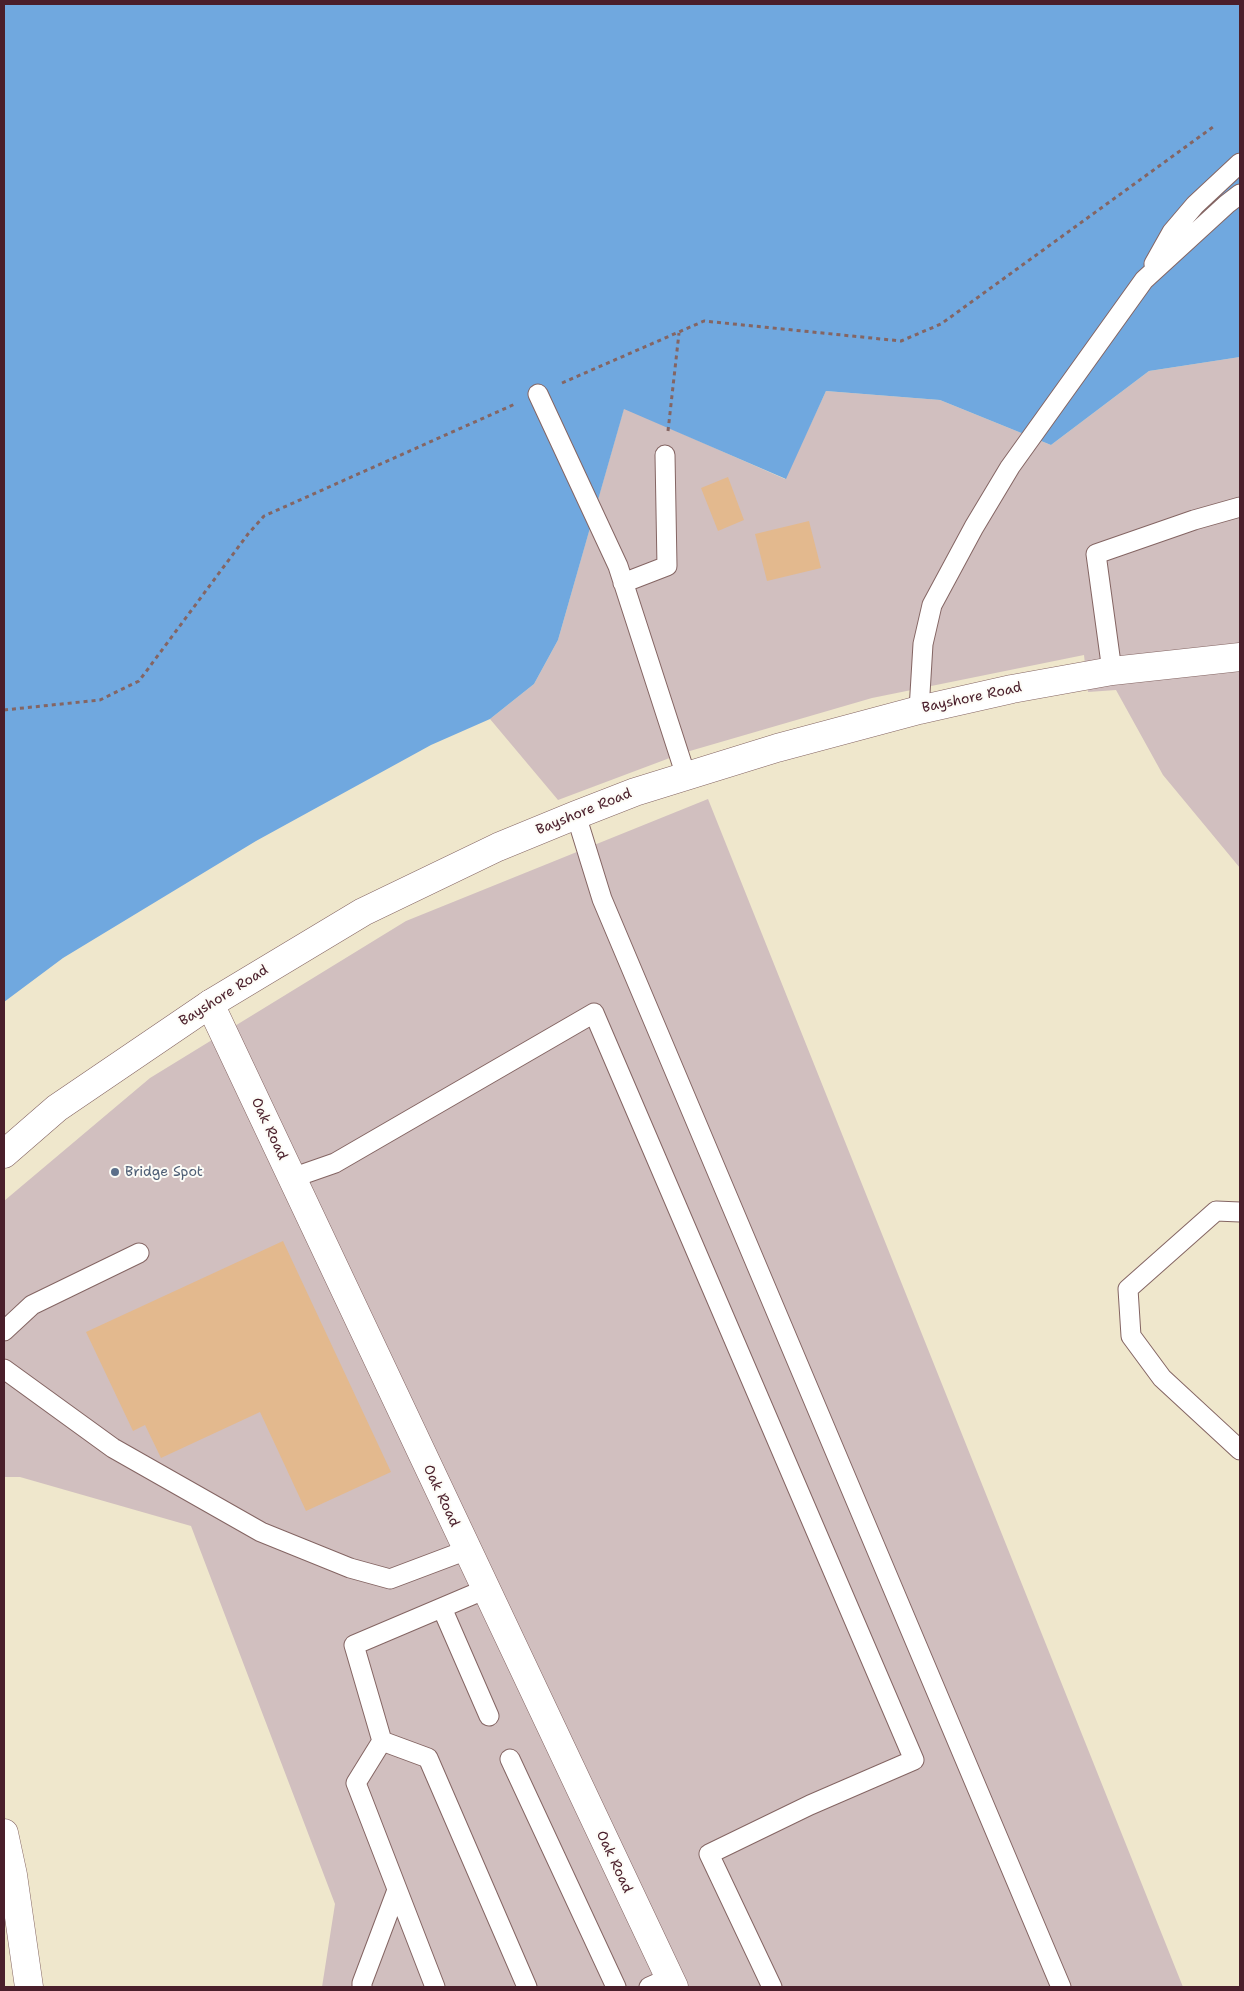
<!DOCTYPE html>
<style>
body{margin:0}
#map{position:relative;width:1244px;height:1991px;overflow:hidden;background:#efe7cc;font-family:"Shantell Sans",sans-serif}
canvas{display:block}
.frame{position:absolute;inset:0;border:5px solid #4a1f2b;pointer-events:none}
</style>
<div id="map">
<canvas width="1244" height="1991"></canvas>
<div class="frame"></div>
</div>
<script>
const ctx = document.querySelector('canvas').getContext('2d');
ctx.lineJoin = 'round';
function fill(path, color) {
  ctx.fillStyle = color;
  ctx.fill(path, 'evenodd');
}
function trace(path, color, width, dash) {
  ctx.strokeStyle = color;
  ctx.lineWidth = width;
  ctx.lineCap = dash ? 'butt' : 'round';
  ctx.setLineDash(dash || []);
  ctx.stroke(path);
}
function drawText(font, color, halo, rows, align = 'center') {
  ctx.font = font + ' "Shantell Sans",sans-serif';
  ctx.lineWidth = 4;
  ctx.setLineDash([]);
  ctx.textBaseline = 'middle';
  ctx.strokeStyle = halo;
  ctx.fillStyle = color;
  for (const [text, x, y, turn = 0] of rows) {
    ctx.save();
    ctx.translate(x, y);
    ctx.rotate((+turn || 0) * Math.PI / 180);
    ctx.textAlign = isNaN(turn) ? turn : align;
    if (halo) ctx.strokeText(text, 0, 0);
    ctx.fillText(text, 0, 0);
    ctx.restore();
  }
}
const industrial = new Path2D(`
 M1240 357V868L1163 775 1116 690 1088 692 1084 655 872 698 683 753 558 800 490 719 534 684 558 640 624 408 785 479 826 391 940 400 1051 445 1149 371Z
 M708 799 1183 1987H322L335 1904 191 1526 20 1477H4V1201L150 1078 406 921Z`);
const water = new Path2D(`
 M4 4H1240V357L1149 371 1051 445 940 400 826 391 786 479 624 409 558 640 534 684 490 719 431 745 256 841 63 958 4 1002Z`);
const building = new Path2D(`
 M728 477 744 520 718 531 701 488Z
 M809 521 821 568 767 581 755 534Z
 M283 1241 391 1472 306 1511 260 1412 161 1458 145 1425 133 1431 86 1332Z`);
const path = new Path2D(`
 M562 383 704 321 901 341 941 324 1213 127
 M668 431 679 333
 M4 710 100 700 139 681 248 534 264 516 515 404`);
const service = new Path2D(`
 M1154 264 1172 232 1195 205 1240 163
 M538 394 618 566 686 776
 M623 583 667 566 665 455
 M1112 671 1096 554 1194 520 1240 507
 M919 710 923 644 932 605 974 527 1010 467 1144 280 1227 204 1240 194
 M576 815 602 899 1061 1987
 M292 1178 335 1163 594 1013 914 1760 810 1805 709 1854 772 1987
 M1240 1212 1216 1211 1128 1289 1131 1336 1162 1378 1240 1450
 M4 1331 32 1305 139 1253
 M4 1369 113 1448 261 1532 350 1568 390 1579 467 1550
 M442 1608 489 1716
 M382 1741 428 1758 527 1987
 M510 1759 616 1987
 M362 1987V1983L397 1890
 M435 1987 356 1783 382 1741 354 1645 486 1589
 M649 1987 669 1978`);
const minor = new Path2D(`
 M210 1004 674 1987
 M4 1833 13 1875 29 1987`);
const tertiary = new Path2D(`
 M4 1154 57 1108 210 1004 363 912 498 847 576 815 635 792 777 748 919 710 1012 689 1112 671 1240 657`);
const markers = [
 [115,1172,5,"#5c6f8a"]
];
const streetNames = [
 ["Bayshore Road",972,698,-12],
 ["Bayshore Road",584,812,-22],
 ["Bayshore Road",224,996,-32],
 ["Oak Road",269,1129,65],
 ["Oak Road",441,1496,65],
 ["Oak Road",614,1862,65]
];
const serviceNames = [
 ["Bridge Spot",125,1172]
];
fill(industrial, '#d1bfbf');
fill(water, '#70a8df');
fill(building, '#e3b98e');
trace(service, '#846563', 21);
trace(minor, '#846563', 29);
trace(tertiary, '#846563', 29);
trace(path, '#846563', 3, [4, 4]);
trace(service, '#fff', 19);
trace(minor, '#fff', 28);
trace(tertiary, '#fff', 28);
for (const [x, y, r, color] of markers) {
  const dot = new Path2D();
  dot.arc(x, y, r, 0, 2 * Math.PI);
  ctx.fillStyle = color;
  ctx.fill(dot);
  trace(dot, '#fdfcf7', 2);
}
drawText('14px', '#4a1f2b', '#fdfcf7', streetNames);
drawText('14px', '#4e5e75', '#fdfcf7', serviceNames, 'left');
</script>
